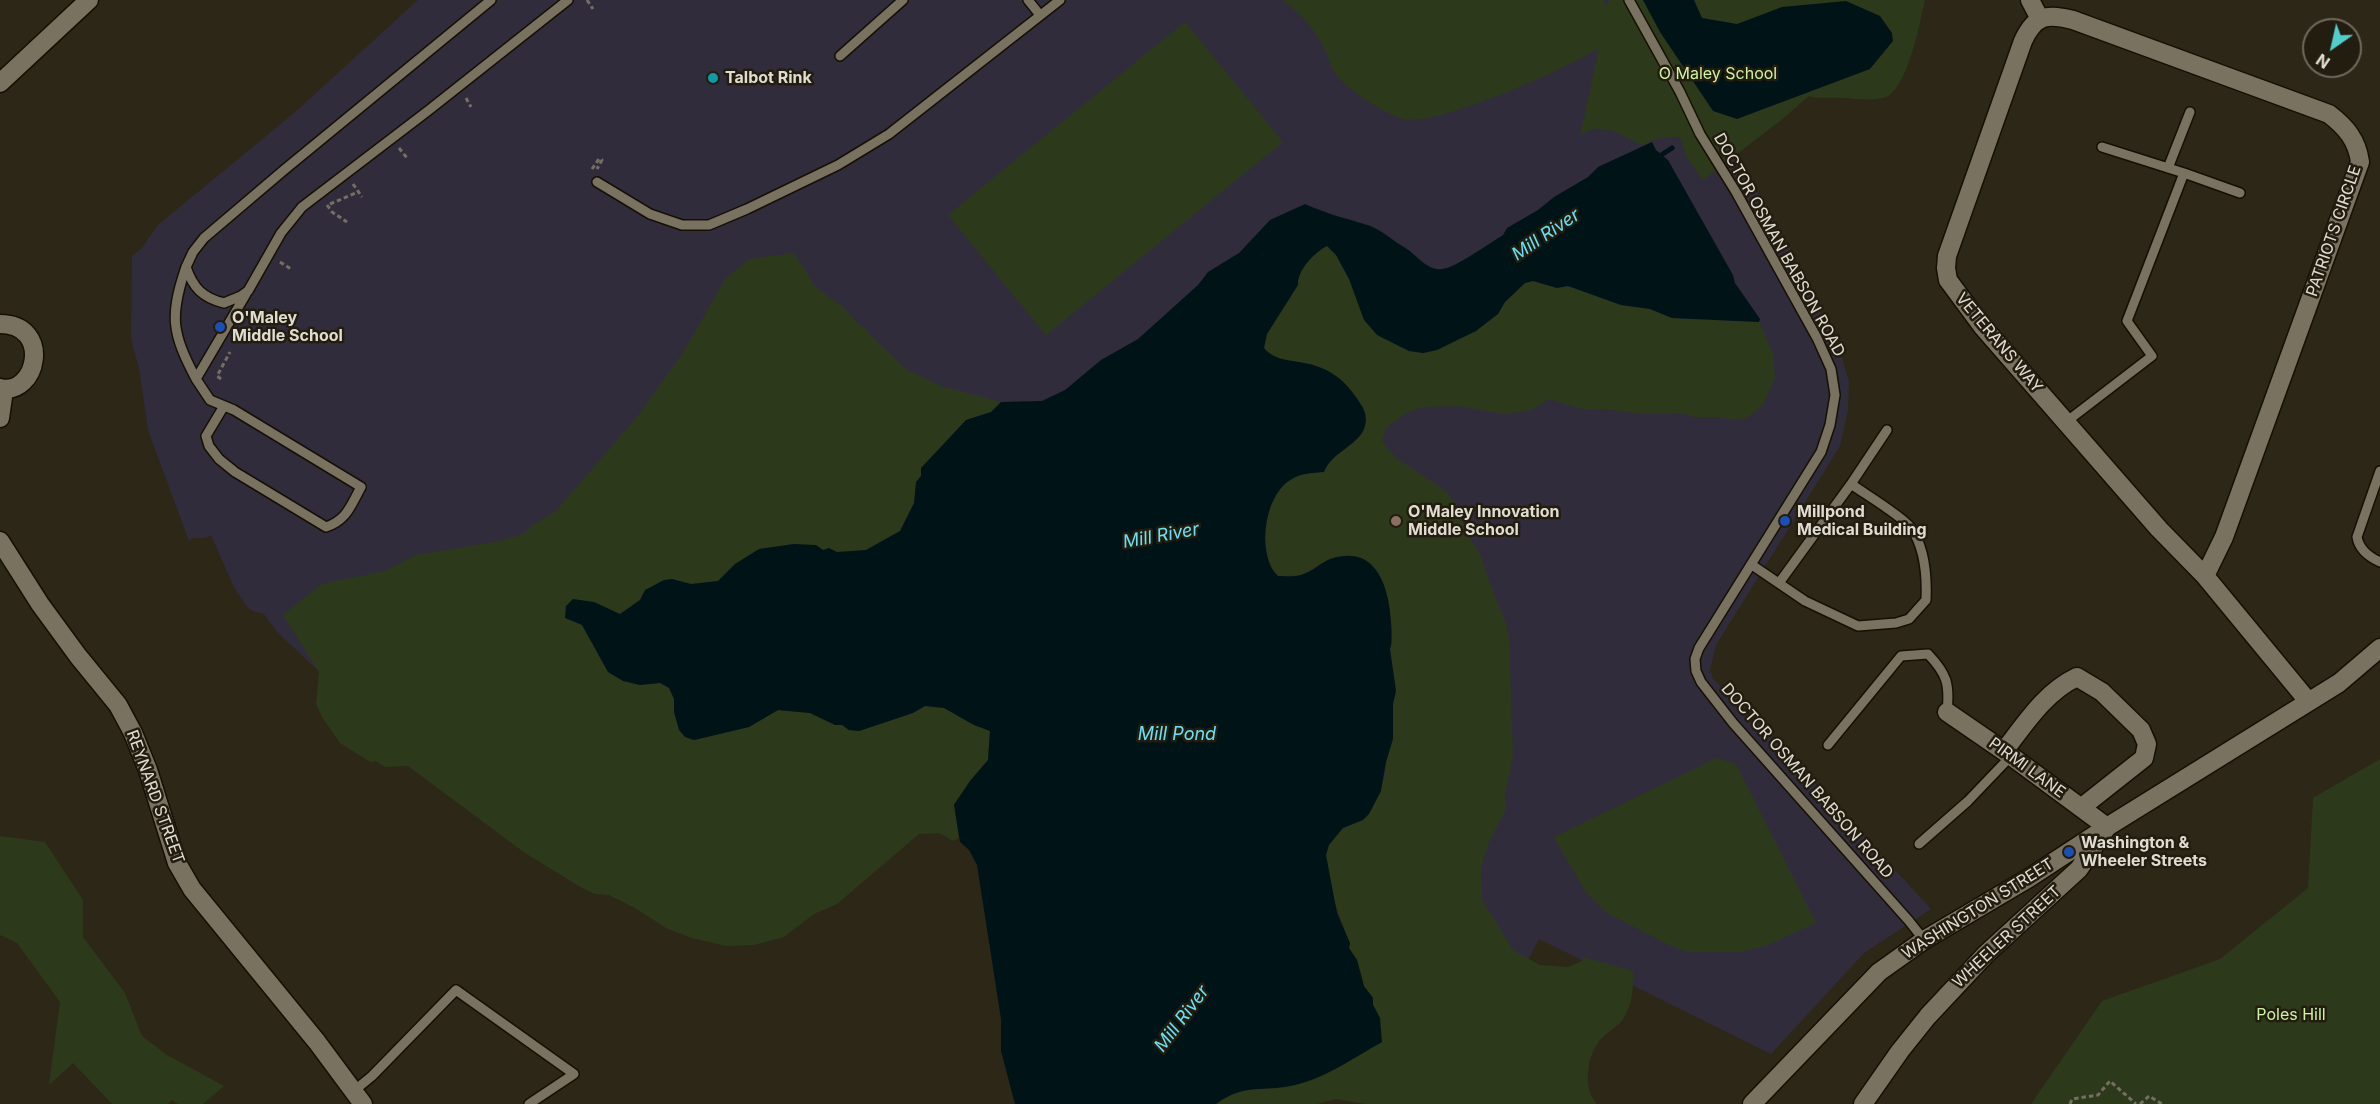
<!DOCTYPE html>
<style>
body{margin:0}
#map{position:relative;width:2380px;height:1104px;overflow:hidden;background:#2d2718;font-family:Inter,sans-serif}
canvas{display:block}
.north{position:absolute;left:2302px;top:18px;width:60px;height:60px;box-sizing:border-box;background:#231d0f;border:2px solid #6f695d;border-radius:50%;rotate:214deg;font-size:16px;font-weight:700;line-height:24px;text-align:center;color:#e0dcd2}
.north::after{content:'';display:block;margin:auto;width:21px;height:27px;background:#53cdca;clip-path:polygon(50% 0,100% 100%,50% 72%,0 100%)}
</style>
<div id="map">
<canvas width="2380" height="1104"></canvas>
<div class="north">N</div>
</div>
<script>
const ctx = document.querySelector('canvas').getContext('2d');
ctx.lineJoin = 'round';
function fill(path, color) {
  ctx.fillStyle = color;
  ctx.fill(path, 'evenodd');
}
function trace(path, color, width, dash) {
  ctx.strokeStyle = color;
  ctx.lineWidth = width;
  ctx.lineCap = dash ? 'butt' : 'round';
  ctx.setLineDash(dash || []);
  ctx.stroke(path);
}
function drawText(font, color, halo, rows, align = 'center') {
  ctx.font = font + ' Inter,sans-serif';
  ctx.lineWidth = 5;
  ctx.setLineDash([]);
  ctx.textBaseline = 'middle';
  ctx.strokeStyle = halo;
  ctx.fillStyle = color;
  for (const [text, x, y, turn = 0] of rows) {
    ctx.save();
    ctx.translate(x, y);
    ctx.rotate((+turn || 0) * Math.PI / 180);
    ctx.textAlign = isNaN(turn) ? turn : align;
    if (halo) ctx.strokeText(text, 0, 0);
    ctx.fillText(text, 0, 0);
    ctx.restore();
  }
}
const education = new Path2D(`
 M418 0H1647L1787 244 1841 354 1849 382 1848 410 1840 446 1716 645 1710 670 1713 679 1788 754 1931 909 1864 953 1771 1054 1539 939 1475 1060 1183 734 324 676 277 632 264 614 253 611 247 607 234 587 211 535 205 538H192L189 541 148 430 139 368 131 339 132 256 141 249 158 225 294 113Z`);
const green = new Path2D(`
 M1283 0H1603L1607 6 1609 0H1925C1920 21 1908 88 1886 97 1875 101 1857 99 1845 98 1833 96 1819 100 1809 96L1780 121 1703 180 1686 156 1680 137 1660 138 1642 145C1622 136 1600 119 1580 136L1599 48C1568 68 1437 127 1403 119 1385 114 1346 89 1335 73 1331 68 1330 59 1326 52 1316 31 1302 14 1283 0Z
 M1185 22 1283 142 1046 335 948 215Z
 M1328 246 1336 255 1349 279 1409 351 1423 353 1437 350 1498 314 1505 302 1525 283 1533 281 1557 288 1568 286 1621 305 1650 309 1672 318 1759 322 1773 353 1775 377 1763 405 1747 418 1734 420 1719 417H1693L1682 413 1643 414 1603 409 1586 410 1549 399 1532 410 1504 414 1460 406 1423 407 1406 413 1386 428 1382 441 1396 458 1446 491 1456 504 1470 539 1480 554 1490 584 1506 623 1509 637 1513 756 1505 794 1506 809 1489 842 1481 868 1482 900 1513 950 1540 965 1568 967 1582 961 1583 957 1633 971C1633 988 1633 1001 1625 1016 1620 1026 1608 1031 1601 1039 1587 1054 1582 1088 1597 1104H1366L1336 1099 1317 1104H1216L1229 1094 1244 1089 1295 1085 1330 1071 1380 1018 1373 1005V998L1364 986 1357 960 1349 948 1350 943C1342 924 1318 862 1329 844 1338 830 1349 825 1363 820L1385 777 1386 762 1393 739V704L1396 691 1390 649 1392 644 1389 621 1329 560 1301 575 1278 576C1257 554 1264 494 1292 479 1301 473 1313 473 1324 472 1331 454 1352 447 1363 431 1366 426 1365 418 1366 412L1318 366 1271 357 1264 348 1267 334 1298 285C1297 270 1315 252 1328 246Z
 M793 253 808 274 814 286 844 308 857 323 866 329 868 333 907 370 941 386 1001 402 991 412 966 420 922 468 921 476 916 483 914 503 900 531 866 550 837 552 794 544 759 549 735 564 718 581 691 584 672 579 645 590 640 600 620 614 594 602 582 625 608 672 640 685 660 683 669 688 674 699V712L685 737 694 740 749 727 778 710 810 713 835 725H842L849 730 859 731 913 713 925 706 944 708 974 725 990 731 988 760 970 781 954 804 959 838 953 841 939 833 919 834 837 904 814 914 784 937 754 945 726 946 692 938 666 928 635 908 609 895 595 894 582 888 525 853 408 766 385 767 376 761 370 762 340 743 322 717 316 704 319 672 283 615 322 584 384 571 416 555 500 541 523 534 534 524 555 512 637 417 684 351 726 278 750 259Z
 M1717 758 1736 764 1816 923 1768 945 1741 952H1690L1669 945 1607 913 1585 891 1554 837Z
 M2380 759V1104H2031L2102 1001 2220 959 2308 888 2313 798Z
 M0 836 45 842 83 900V937L125 993 142 1036 167 1055 224 1086 203 1104H178L172 1100 168 1104H112L73 1063 49 1085 60 1002 17 943 0 935Z`);
const water = new Path2D(`
 M1643 0H1694L1702 18 1737 24 1782 7 1846 1 1880 16 1892 33 1893 41 1870 69 1737 119 1713 111 1660 32Z
 M1652 142 1656 150 1668 160 1733 275 1735 283 1760 319 1759 322 1672 318 1650 309 1621 305 1568 286 1557 288 1533 281 1525 283 1505 302 1498 314 1476 331 1437 350 1423 353 1409 351 1377 335 1364 320 1349 279 1336 255 1327 246C1315 252 1297 270 1298 285L1267 334 1264 348C1277 364 1300 359 1319 367 1338 374 1349 386 1360 403 1365 410 1368 419 1364 429 1357 446 1332 452 1324 472 1313 473 1301 473 1292 479 1264 494 1256 554 1278 576 1285 576 1295 577 1301 575 1312 572 1320 563 1330 559 1364 548 1381 567 1388 599 1390 608 1394 641 1390 649L1396 691 1393 704V739L1386 762 1381 791 1369 814 1363 820 1343 828 1329 845 1326 855 1337 913 1350 943 1349 948 1357 960 1364 986 1373 998V1005L1380 1018 1382 1042C1355 1057 1326 1078 1295 1085 1263 1093 1246 1082 1216 1104H1015L1001 1051V1019L977 865 969 850 960 842 954 805 970 781 988 760 990 731 974 725 944 708 925 706 913 713 859 731 849 730 842 725H835L810 713 778 710 749 727 694 740 685 737 679 730 674 712V699L669 688 660 683 640 685 623 681 608 672 582 625 565 618 566 606 573 599 594 602 620 614 640 600 645 590 664 580 672 579 691 584 718 581 735 564 759 549 794 544 816 545 823 550 829 548 837 552 866 550 900 531 914 503 916 482 921 476V468L966 420 991 412 1001 402 1042 401 1065 390 1101 360 1138 339 1198 285 1208 272 1239 253 1270 220 1305 204C1325 213 1344 218 1364 224 1378 227 1392 240 1404 247 1418 255 1428 274 1447 268 1460 264 1490 243 1503 235L1507 228 1538 210 1554 197 1588 177 1598 167Z`);
const stream = new Path2D(`
 M1658 157 1672 148`);
const path = new Path2D(`
 M587 0 593 9
 M466 98 471 107
 M399 148 407 158
 M592 169 599 159 602 160 597 169
 M353 184 362 197
 M330 204 358 192
 M327 205 332 212 347 222
 M280 262 291 269
 M221 379 217 376 230 352
 M2070 1104 2072 1099 2098 1095 2110 1081 2136 1104
 M2140 1104 2149 1096 2162 1104`);
const lane = new Path2D(`
 M491 0 284 170 204 238 193 252 186 267C193 288 203 298 224 303L241 296 248 291 281 233 302 207 429 110 568 0
 M1028 0 1040 15
 M1629 0 1680 92 1700 134 1736 192 1817 338 1831 369 1835 395 1830 425 1821 452 1699 648 1695 659 1696 671 1701 682 1733 723 1909 921 1924 940
 M840 56 903 0
 M2168 168 2190 112
 M2184 173 2240 193
 M597 182 650 214 682 225H709L747 209 838 165 889 134 1060 0
 M186 267C169 317 172 333 196 379
 M224 406 206 436 209 446 219 459 235 472 326 527C347 520 351 505 361 487L234 410 210 400 196 379 246 294
 M2066 422 2152 356 2127 321 2184 173 2102 147
 M2380 471 2357 537C2359 549 2369 557 2380 562
 M1752 565 1805 601 1858 626 1896 623 1909 619 1926 600C1927 577 1925 548 1911 528 1902 516 1865 494 1851 484
 M1779 583 1851 484 1887 430
 M1828 745 1901 656 1928 654C1947 674 1950 684 1947 712
 M1919 844 1968 801 2011 756
 M355 1090 372 1076 456 990 574 1074 529 1104`);
const street = new Path2D(`
 M2030 0 2040 19
 M0 83 89 0
 M0 324C53 324 37 397 0 388
 M0 418 4 390
 M0 541 40 604 78 656 118 705 133 733 148 770 177 863 192 889 317 1042 363 1104
 M2205 576 2224 537 2360 162C2357 140 2346 127 2329 114L2073 20C2047 13 2035 15 2023 41L1947 256 1946 268 1948 280 1982 326 2159 529 2205 576 2308 701
 M2004 751C2025 724 2045 692 2077 677L2102 692 2141 730 2147 744 2144 758 2082 807
 M1863 1104 1900 1051 1928 1016 1986 954 2079 869 2107 827 2011 756 1947 712`);
const secondary = new Path2D(`
 M1752 1104 1879 972 1924 940 2029 878 2107 827 2339 683 2380 648`);
const markers = [
 [713,78,6,"#0f9aa8"],
 [220,327,6,"#1a4fb4"],
 [1396,521,6,"#8d6e63"],
 [1785,521,6,"#1a4fb4"],
 [2069,852,6,"#1a4fb4"]
];
const parkNames = [
 ["O Maley School",1718,74],
 ["Poles Hill",2291,1015]
];
const poiNames = [
 ["Talbot Rink",725,78],
 ["O'Maley",232,318],
 ["Middle School",232,336],
 ["O'Maley Innovation",1408,512],
 ["Middle School",1408,530],
 ["Millpond",1797,512],
 ["Medical Building",1797,530],
 ["Washington &",2081,843],
 ["Wheeler Streets",2081,861]
];
const streetNames = [
 ["PATRIOTS CIRCLE",2334,231,-71],
 ["DOCTOR OSMAN BABSON ROAD",1779,245,61],
 ["VETERANS WAY",1999,343,50],
 ["PIRMI LANE",2027,768,36],
 ["DOCTOR OSMAN BABSON ROAD",1807,781,49],
 ["REYNARD STREET",155,797,70],
 ["WASHINGTON STREET",1978,909,-32],
 ["WHEELER STREET",2007,937,-43]
];
const waterNames = [
 ["Mill River",1546,235,-34],
 ["Mill River",1161,536,-10],
 ["Mill Pond",1177,735],
 ["Mill River",1182,1019,-53]
];
fill(education, '#312c3c');
fill(green, '#2c3a1b');
fill(water, '#001317');
trace(stream, '#001317', 5);
trace(lane, '#151003', 12);
trace(street, '#151003', 21);
trace(secondary, '#151003', 21);
trace(path, '#746f62', 3, [4.5, 3]);
trace(lane, '#7a7261', 9);
trace(street, '#7a7261', 18);
trace(secondary, '#7a7261', 18);
for (const [x, y, r, color] of markers) {
  const dot = new Path2D();
  dot.arc(x, y, r, 0, 2 * Math.PI);
  ctx.fillStyle = color;
  ctx.fill(dot);
  trace(dot, '#231d0f', 2);
}
drawText('16px', '#cdf3a3', '#231d0f', parkNames);
drawText('bold 16px', '#e0dcd2', '#231d0f', poiNames, 'left');
drawText('16px', '#e0dcd2', '#231d0f', streetNames);
drawText('italic 18px', '#68e1f7', '#231d0f', waterNames);
</script>
